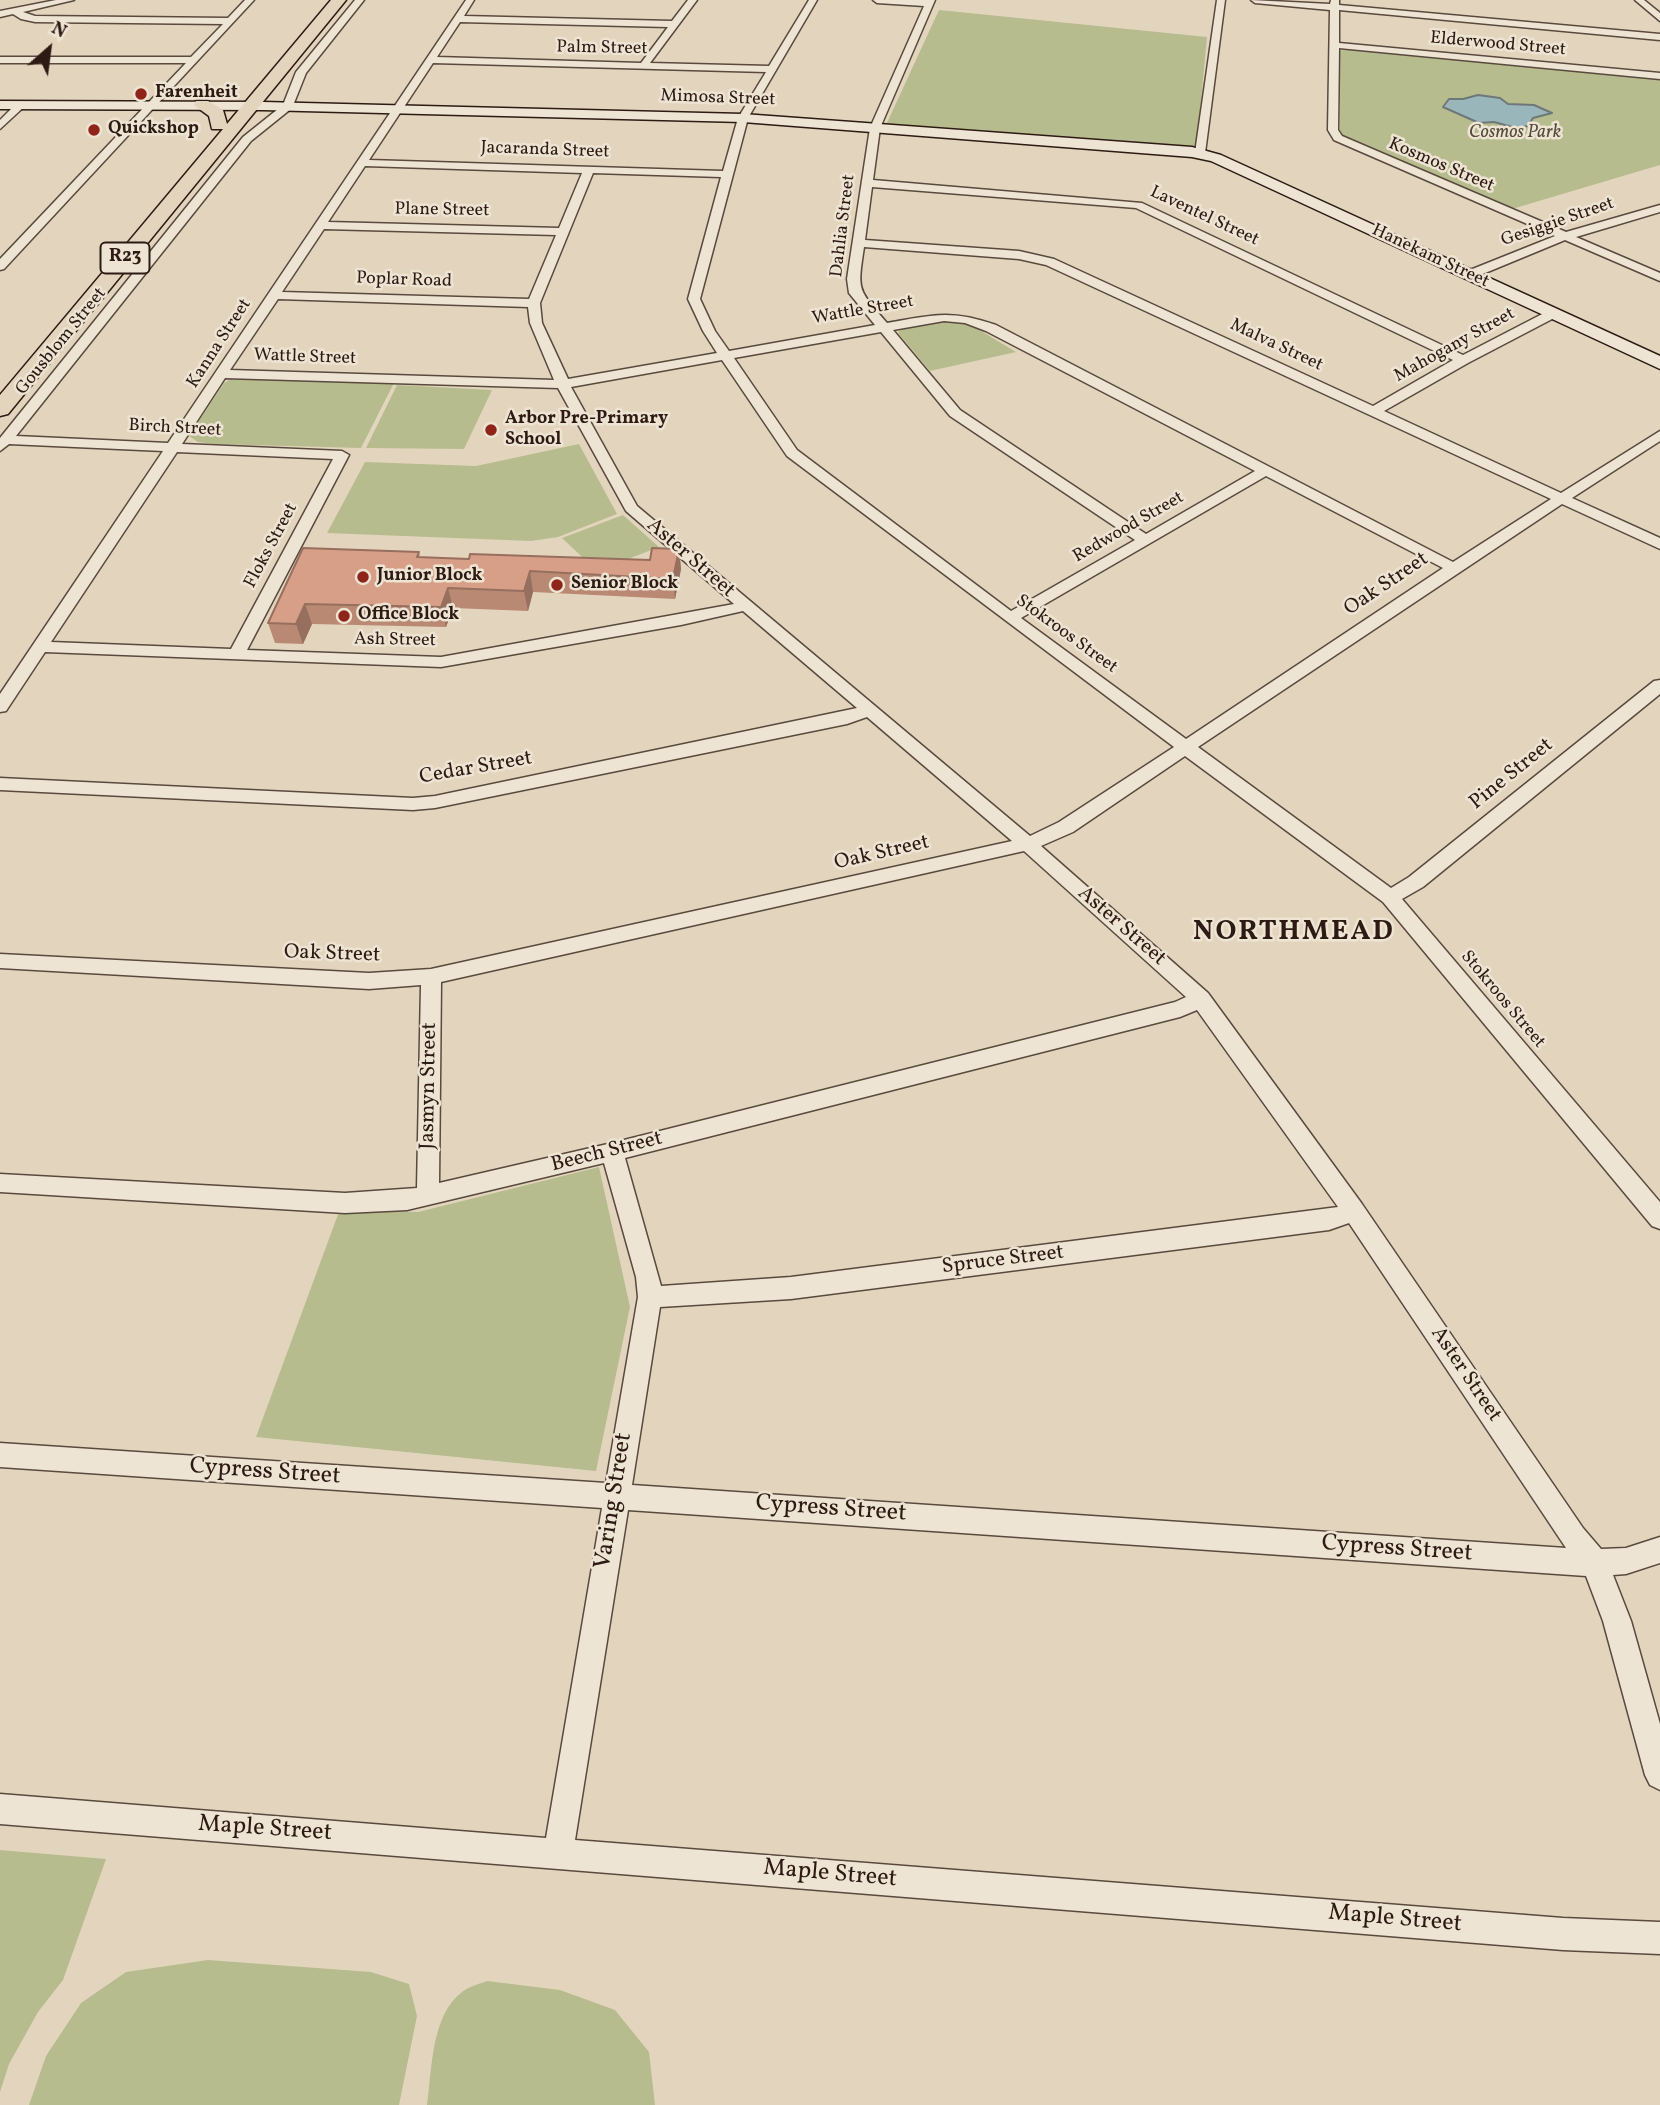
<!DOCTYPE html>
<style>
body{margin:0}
#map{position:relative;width:1660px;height:2105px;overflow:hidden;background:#e3d5bd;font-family:Vollkorn,serif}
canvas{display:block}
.north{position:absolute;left:14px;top:14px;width:70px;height:70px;-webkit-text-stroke:5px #ede4d4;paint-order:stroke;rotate:28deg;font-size:19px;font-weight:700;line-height:28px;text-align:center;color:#2d1a13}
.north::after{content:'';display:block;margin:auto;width:24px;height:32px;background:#2d1a13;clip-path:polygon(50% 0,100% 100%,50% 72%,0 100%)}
</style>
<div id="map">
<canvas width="1660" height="2105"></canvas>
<div class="north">N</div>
</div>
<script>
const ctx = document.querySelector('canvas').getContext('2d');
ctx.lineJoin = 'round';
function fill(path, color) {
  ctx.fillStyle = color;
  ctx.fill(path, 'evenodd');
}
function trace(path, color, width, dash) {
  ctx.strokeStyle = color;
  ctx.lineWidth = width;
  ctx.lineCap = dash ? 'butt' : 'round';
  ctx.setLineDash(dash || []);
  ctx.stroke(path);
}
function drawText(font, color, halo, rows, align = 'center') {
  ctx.font = font + ' Vollkorn,serif';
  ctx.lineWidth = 5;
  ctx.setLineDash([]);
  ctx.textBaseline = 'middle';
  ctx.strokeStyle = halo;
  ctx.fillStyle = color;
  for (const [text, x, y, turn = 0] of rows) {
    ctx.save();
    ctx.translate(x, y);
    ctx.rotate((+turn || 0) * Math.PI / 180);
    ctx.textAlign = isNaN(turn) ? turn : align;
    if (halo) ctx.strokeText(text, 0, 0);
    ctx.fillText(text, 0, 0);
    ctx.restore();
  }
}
const green = new Path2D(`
 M939 10 1207 37 1197 144 1195 148 886 125Z
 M1347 49 1660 78V165L1512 209 1356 145 1340 134 1339 51Z
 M952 321 968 323 1016 352 930 371 898 333 902 328Z
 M245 376 394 383 361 448 214 444 198 442 189 436 224 383 233 378Z
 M397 385 492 390 464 449 366 448Z
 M579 444 617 514 558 537 531 541 327 533 365 462 476 466Z
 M623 515 659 547 597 571 562 538Z
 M599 1167 630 1307 596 1471 256 1437 340 1209 418 1212Z
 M0 1850 106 1859 63 1980 38 2012 9 2064 0 2092Z
 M208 1960 371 1972 409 1984 417 2016 399 2105H29L46 2056 81 2003 126 1972Z
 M487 1981 560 1990 615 2010 649 2052 655 2105H427C432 2070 431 2015 462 1992 468 1987 479 1984 487 1981Z`);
const water = new Path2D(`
 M1478 95 1500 98 1508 104 1534 105 1552 113 1533 118 1528 126 1516 128 1494 122 1479 123 1443 107 1449 99H1463Z`);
const street = new Path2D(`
 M56 0H74L23 12 35 16 228 18 245 0H254L4 269 0 270V259L186 63H0V57H191L223 24 35 22 21 19 13 14 0 17V11Z
 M355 0H364L306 73 292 108 251 141 16 436 168 443 466 0H474L464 16 672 21 688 0H697L650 63 769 66 809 0H817L748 118 700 299 715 331 729 351 875 325 849 293 847 279 870 128 924 6 877 3 873 0H935L880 128 873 180 1142 203 1463 355 1548 311H1556V317L1468 363 1384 411 1561 493 1660 431V441L1572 498 1660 538V549L1562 504 1198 747 1391 888 1409 877 1654 681 1660 680V694L1423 887 1402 899 1660 1202V1229L1652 1226 1383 902 1185 756 1073 832 1041 846 1208 993 1362 1204 1583 1528 1601 1549 1626 1548 1660 1537V1563L1626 1574 1613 1575 1631 1621 1660 1724V1790L1650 1785 1645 1775 1603 1621 1586 1576 628 1510 575 1840 1563 1918 1660 1922V1954L1563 1950 0 1824V1794L546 1838 602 1508 0 1467V1443L606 1483 638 1297 636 1277 604 1163 407 1210 345 1213 0 1192V1174L345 1193 417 1188 421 985 369 989 0 968V954L369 973 431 969 1012 841 867 717 847 724 435 808 413 810 0 790V778L413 798 435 796 857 708 743 611 681 625 441 667 45 652 6 711 0 712V694L163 451 9 444 0 451V438L243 137 283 105 296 72ZM460 22 668 27 641 63 437 57ZM433 63 766 72 738 118 723 171 369 160ZM365 166 582 173 559 228 328 222ZM593 173 721 177 688 299 703 331 717 353 568 379 542 323 540 303ZM872 187 1136 208 1453 360 1373 406 1054 259 1019 251 865 240ZM324 229 556 235 529 299 282 292ZM864 247 1019 259 1046 265 1551 499 1453 562 996 325C951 309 932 315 887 323 858 288 857 293 864 247ZM278 299 528 307 530 323 554 380 230 370ZM944 321 965 323 986 331 1255 471 1146 534 960 410 893 330ZM881 332 950 416 1135 540 1011 611 797 450 734 358ZM722 360 787 456 1174 747 1059 822 1030 836 637 506 571 387ZM225 378 558 388 626 511 734 604 441 657 247 650 349 455 342 451 182 444ZM177 452 333 459 231 649 51 642ZM1266 476 1443 568 1186 739 1021 618ZM1024 851 1186 997 1175 1002 612 1143 439 1183 441 982ZM1197 1010 1338 1207 791 1277 661 1286 625 1158 1180 1017ZM1349 1223 1566 1548 632 1485 660 1307 791 1299 1329 1230Z
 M1217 0H1225L1205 153 1200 156 1195 153Z
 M1251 0 1330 4 1331 0H1339V5L1660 34V40L1339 10V43L1660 73V79L1339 48 1338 130 1342 136 1566 232 1660 205V212L1576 237 1660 273V281L1565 240 1473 278H1465V272L1555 236 1334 140 1328 130 1330 10 1255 3Z
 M1635 0H1644L1660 13V21Z
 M17 103 26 105 0 129V120Z`);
const secondary = new Path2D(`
 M0 101 263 102 743 114 1192 147 1221 155 1660 356V369L1211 161 1192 157 743 122 263 110 0 109Z`);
const primary = new Path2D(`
 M331 0H346L8 414 0 416V395L223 129H212L209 116 194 105 196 101H208L223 110 227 124Z`);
const wall = new Path2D(`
 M303 548 419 552 420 557 469 559 650 560 679 549 681 569 675 599 533 592 528 611 453 608 446 627 312 624 303 644 275 643 268 623Z`);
const shadedWall = new Path2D(`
 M679 549 681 569 675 599 673 579Z
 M530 571 533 592 528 611 524 591Z
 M448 588 453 608 446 627 441 607Z
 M305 604 312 624 303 644 296 624Z`);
const building = new Path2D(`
 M303 548 419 552 417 557 469 559 470 554 650 560 652 548 679 549 673 579 530 571 524 591 448 588 441 607 305 604 296 624 268 623Z`);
const markers = [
 [141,94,7,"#8f2418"],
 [94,130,7,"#8f2418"],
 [491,430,7,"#8f2418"],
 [363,577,7,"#8f2418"],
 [557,585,7,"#8f2418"],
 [344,616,7,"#8f2418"]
];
const farStreetnames = [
 ["Elderwood Street",1498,45,5],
 ["Palm Street",602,49,1],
 ["Mimosa Street",718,99,2],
 ["Jacaranda Street",545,151,2],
 ["Kosmos Street",1441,166,23],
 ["Plane Street",442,211,1],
 ["Laventel Street",1204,217,25],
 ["Gesiggie Street",1558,223,-19],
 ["Dahlia Street",844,226,-83],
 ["Hanekam Street",1430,257,25],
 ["Poplar Road",404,281,2],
 ["Wattle Street",863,311,-10],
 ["Gousblom Street",62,342,-51],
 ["Kanna Street",220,344,-57],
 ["Malva Street",1276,346,25],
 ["Mahogany Street",1455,346,-29],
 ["Wattle Street",305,358,2],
 ["Birch Street",175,429,3],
 ["Redwood Street",1129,528,-30],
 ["Floks Street",272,546,-62],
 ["Stokroos Street",1066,635,36],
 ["Ash Street",395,641,1],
 ["Stokroos Street",1502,1000,50]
];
const farPoinames = [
 ["Farenheit",155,94],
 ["Quickshop",108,130],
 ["Arbor Pre-Primary",505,420],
 ["School",505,441],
 ["Junior Block",377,577],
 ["Senior Block",571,585],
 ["Office Block",358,616]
];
const farParknames = [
 ["Cosmos Park",1515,134]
];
const shields = [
 [125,258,49]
];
const shieldNames = [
 ["R23",125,258]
];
const streetNames = [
 ["Aster Street",690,559,41],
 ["Oak Street",1387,585,-34],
 ["Cedar Street",476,769,-10],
 ["Pine Street",1512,775,-39],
 ["Oak Street",882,854,-13],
 ["Aster Street",1121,927,41],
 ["Oak Street",332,955,2],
 ["Jasmyn Street",430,1086,-89],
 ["Beech Street",607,1153,-14],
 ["Spruce Street",1003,1261,-7],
 ["Aster Street",1465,1375,56]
];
const nearStreetnames = [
 ["Cypress Street",265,1473,4],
 ["Varing Street",615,1501,-81],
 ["Cypress Street",831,1510,4],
 ["Cypress Street",1397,1550,4],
 ["Maple Street",265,1830,4],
 ["Maple Street",830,1875,5],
 ["Maple Street",1395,1920,5]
];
const districtNames = [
 ["NORTHMEAD",1294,934]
];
fill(green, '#b7bc8e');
fill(water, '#99b6bb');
trace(water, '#6e7878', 2);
trace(street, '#5a493e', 3);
trace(secondary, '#2d1a13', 3);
trace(primary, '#2d1a13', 3);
fill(street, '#ede4d4');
fill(secondary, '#ede4d4');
fill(primary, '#e3d5bd');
fill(wall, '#b98974');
fill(shadedWall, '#966f5e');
fill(building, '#d79f87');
trace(building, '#966f5e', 2);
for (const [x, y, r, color] of markers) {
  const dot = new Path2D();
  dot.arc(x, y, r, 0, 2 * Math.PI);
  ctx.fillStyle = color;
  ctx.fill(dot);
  trace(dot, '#ede4d4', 2.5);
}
drawText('18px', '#2d1a13', '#ede4d4', farStreetnames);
drawText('bold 18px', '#2d1a13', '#ede4d4', farPoinames, 'left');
drawText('italic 18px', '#564b38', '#ede4d4', farParknames);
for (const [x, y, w] of shields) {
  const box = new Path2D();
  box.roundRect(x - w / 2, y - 15.5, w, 31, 5);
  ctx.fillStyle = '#ede4d4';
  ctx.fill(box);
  trace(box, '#2d1a13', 2);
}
drawText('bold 19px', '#2d1a13', null, shieldNames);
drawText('21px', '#2d1a13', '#ede4d4', streetNames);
drawText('24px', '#2d1a13', '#ede4d4', nearStreetnames);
ctx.letterSpacing = '2px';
drawText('bold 28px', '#2d1a13', '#ede4d4', districtNames);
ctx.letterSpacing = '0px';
</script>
